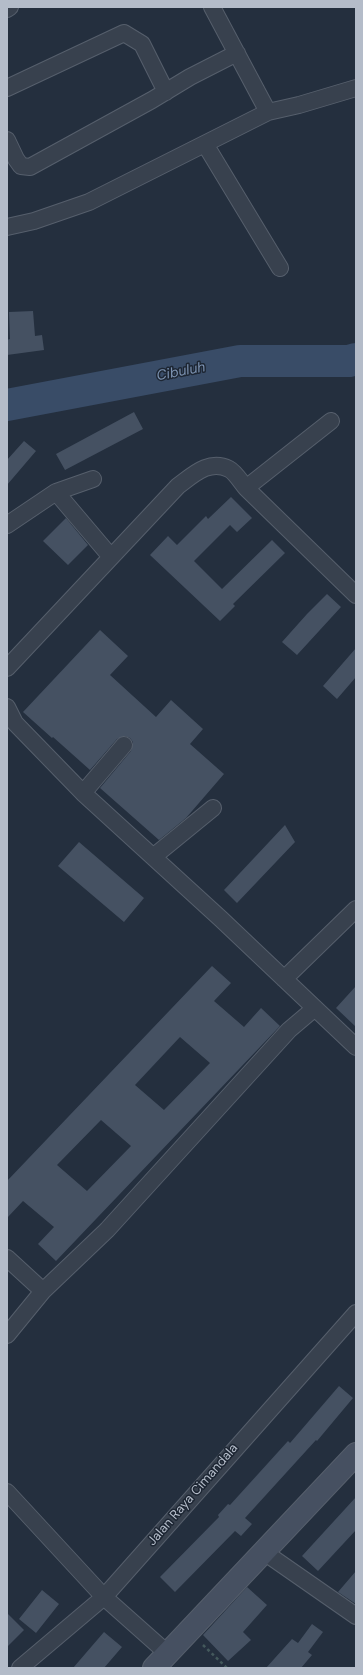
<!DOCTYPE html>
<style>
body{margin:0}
#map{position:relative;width:363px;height:1675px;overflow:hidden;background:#242f3e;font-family:"DM Sans",sans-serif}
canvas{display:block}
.frame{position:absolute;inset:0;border:8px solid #b4bcc9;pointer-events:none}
</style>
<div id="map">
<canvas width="363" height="1675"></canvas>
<div class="frame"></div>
</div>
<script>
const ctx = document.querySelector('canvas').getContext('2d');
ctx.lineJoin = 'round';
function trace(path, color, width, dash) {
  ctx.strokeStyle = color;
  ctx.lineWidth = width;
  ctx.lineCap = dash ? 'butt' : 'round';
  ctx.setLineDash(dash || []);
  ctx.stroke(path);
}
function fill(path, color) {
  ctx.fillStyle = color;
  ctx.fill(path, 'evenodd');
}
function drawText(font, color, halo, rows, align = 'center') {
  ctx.font = font + ' "DM Sans",sans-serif';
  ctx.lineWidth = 3;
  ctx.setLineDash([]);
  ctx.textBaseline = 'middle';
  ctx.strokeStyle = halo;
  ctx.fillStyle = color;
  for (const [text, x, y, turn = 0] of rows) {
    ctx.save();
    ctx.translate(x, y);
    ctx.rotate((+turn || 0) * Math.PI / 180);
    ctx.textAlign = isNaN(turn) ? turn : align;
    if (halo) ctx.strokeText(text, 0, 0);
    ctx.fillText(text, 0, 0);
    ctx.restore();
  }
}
const river = new Path2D(`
 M7 405 240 361H349L356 359`);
const building = new Path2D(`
 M33 311 35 336 42 335 44 350 7 355V340L10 339 9 312Z
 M134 412 143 429 65 470 56 454Z
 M24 441 36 451 7 485V460Z
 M231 497 252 518 237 532 230 525 194 561 222 589 272 540 285 553 233 604 235 606 220 621 150 555 168 536 177 545 206 516 208 519Z
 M66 518 88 545 68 565 43 541Z
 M327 594 341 607 297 655 282 642 307 614Z
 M100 630 128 656 110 675 156 717 171 700 203 729 190 744 224 774 186 818 159 840 100 788 131 751 133 742 130 738 125 736 117 739 90 770 53 737 52 738 23 712Z
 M356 648V677L337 699 323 686Z
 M285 825 295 842 237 903 224 890Z
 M79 842 144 898 124 922 58 866Z
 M212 966 231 983 214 1001 244 1027 261 1008 280 1026 56 1261 38 1244 54 1227 23 1201 7 1218V1181ZM180 1037 210 1063 164 1110 135 1085ZM101 1120 131 1146 87 1191 57 1165Z
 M356 986V1027L336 1008Z
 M339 1386 353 1398 317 1441 316 1440 245 1518 252 1524 241 1536 235 1531 175 1592 160 1577 219 1517 218 1515 228 1504 230 1505 288 1441 290 1443Z
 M356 1497V1530L318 1571 302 1556Z
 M356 1571V1604L338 1592Z
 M247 1587 267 1605 243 1632 251 1640 228 1661 203 1635Z
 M42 1590 59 1604 36 1633 19 1619Z
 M7 1613 24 1630 7 1647Z
 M312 1624 323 1632 308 1652 312 1655 301 1668H266L292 1639 298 1643Z
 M104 1632 122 1647 104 1668H73Z`);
const path = new Path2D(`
 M203 1645 227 1668`);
const street = new Path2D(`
 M212 7 268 112 299 105 356 88
 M7 9 10 7
 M7 88 124 33 142 44 166 92
 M7 140 16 159 21 166 30 167 152 100 190 77 237 53
 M205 144 280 268
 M7 227 34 221 89 202 268 112
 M93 479 56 492 111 557
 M246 488 331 421
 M7 525 56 492
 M7 668 178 486C193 475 209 459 229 469 235 472 241 482 246 488L356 595
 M7 707 15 723 83 793 221 919 356 1047
 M83 793 124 745
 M153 857 213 808
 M284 979 356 909
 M7 1258 43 1291
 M7 1335 43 1291 107 1230 289 1030 315 1008
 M7 1492 104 1597 167 1653
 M264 1552 356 1616
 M20 1668 104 1597 356 1313`);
const secondary = new Path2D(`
 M154 1668 356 1454`);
const streetNames = [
 ["Jalan Raya Cimandala",193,1495,-49]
];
const waterNames = [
 ["Cibuluh",181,372,-11]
];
trace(river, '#394c67', 32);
fill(building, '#455162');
trace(street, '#565f6c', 18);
trace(secondary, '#565f6c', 24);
trace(path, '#44595c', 2.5, [3, 3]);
trace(street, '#38414e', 16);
trace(secondary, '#465061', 22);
drawText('13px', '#b4bcc9', '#1d2633', streetNames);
drawText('italic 14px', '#7c92b1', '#1d2633', waterNames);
</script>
